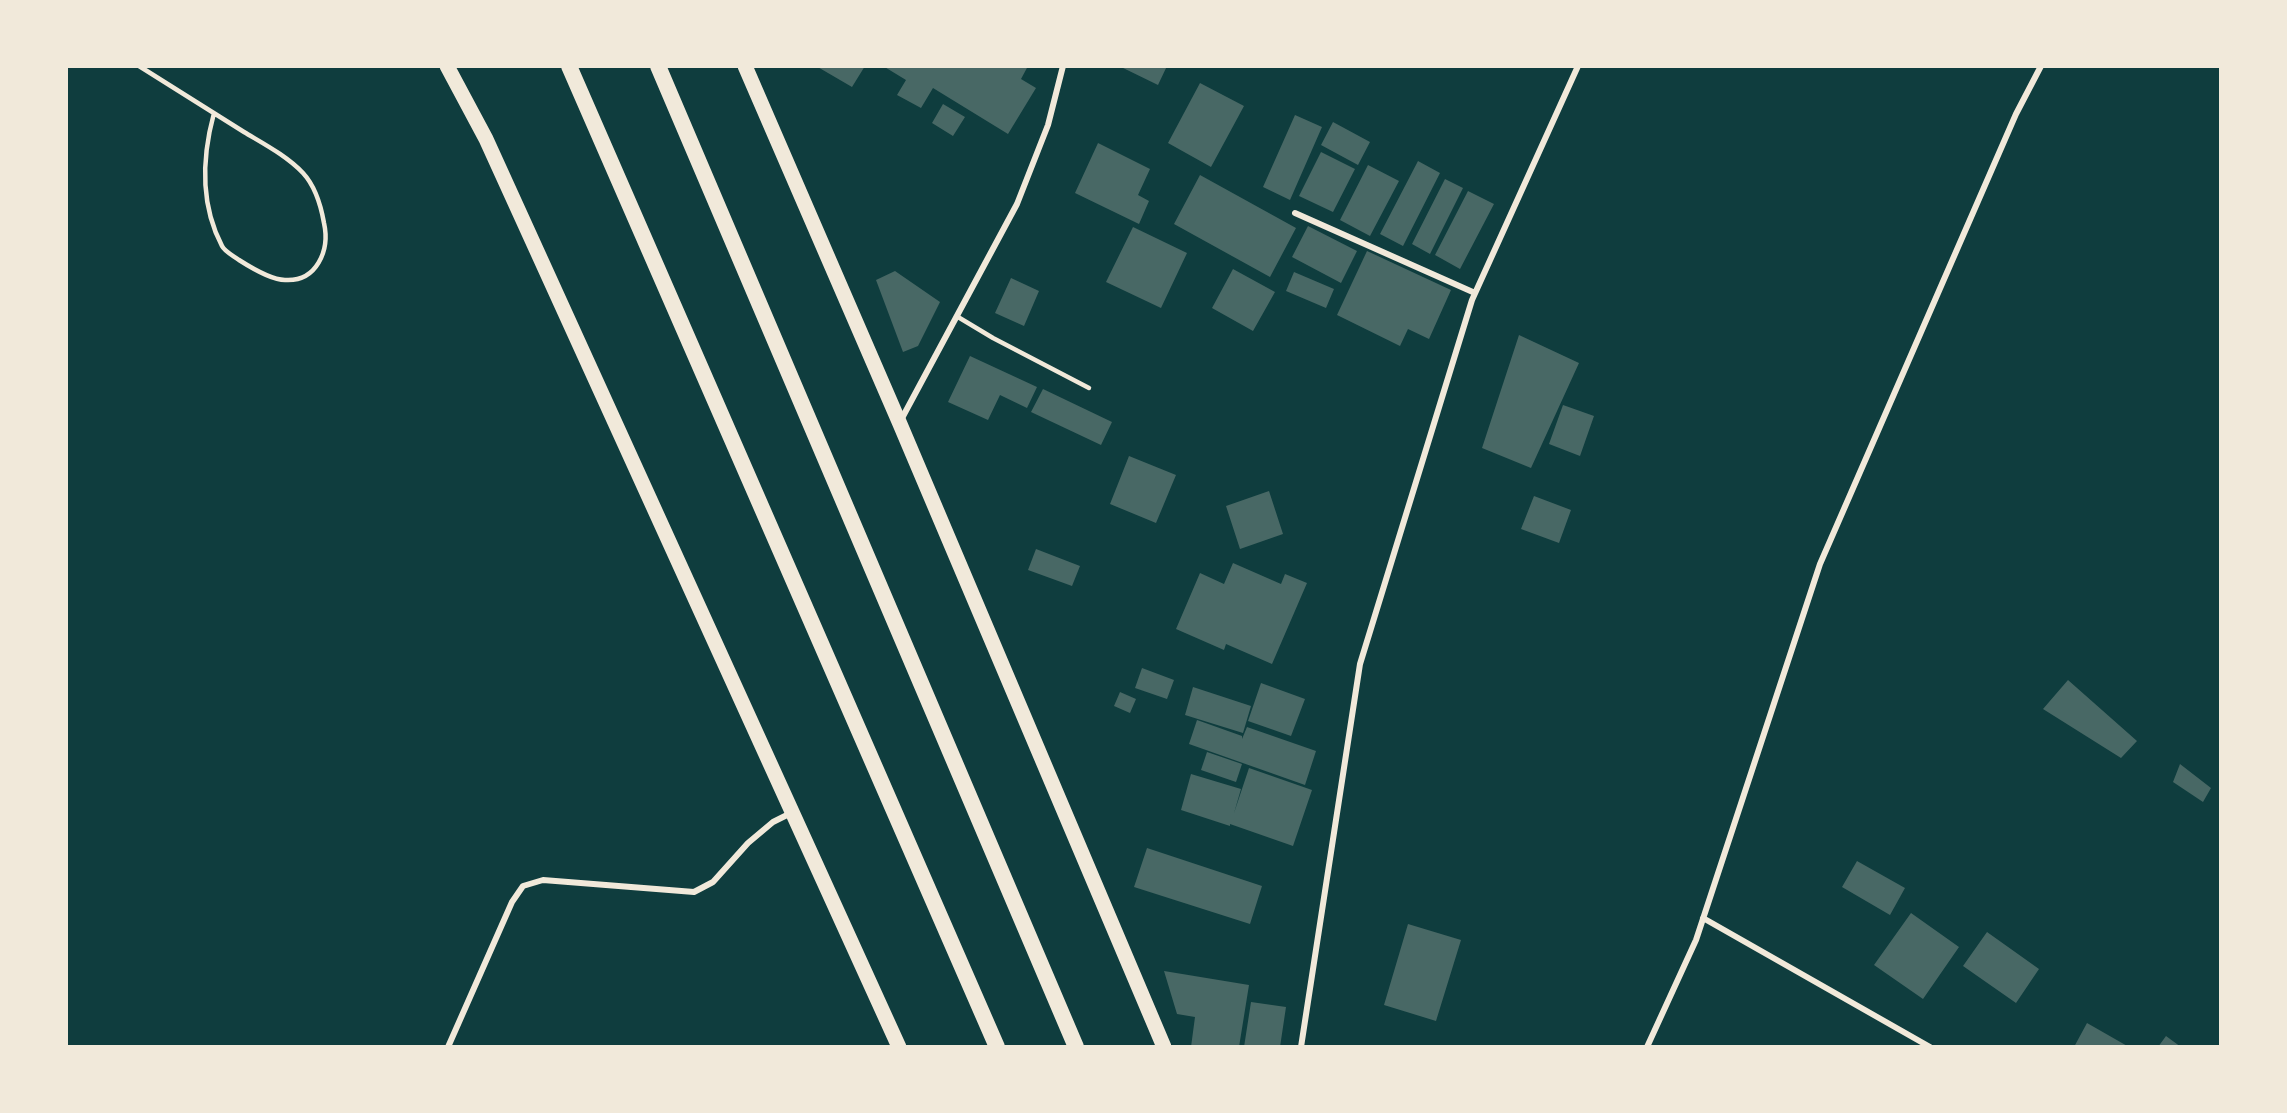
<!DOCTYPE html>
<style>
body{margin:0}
#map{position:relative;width:2287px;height:1113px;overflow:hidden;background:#0f3d3e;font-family:Montserrat,sans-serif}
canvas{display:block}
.frame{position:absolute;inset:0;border:68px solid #f1e9da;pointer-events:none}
</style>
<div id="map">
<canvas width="2287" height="1113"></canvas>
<div class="frame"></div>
</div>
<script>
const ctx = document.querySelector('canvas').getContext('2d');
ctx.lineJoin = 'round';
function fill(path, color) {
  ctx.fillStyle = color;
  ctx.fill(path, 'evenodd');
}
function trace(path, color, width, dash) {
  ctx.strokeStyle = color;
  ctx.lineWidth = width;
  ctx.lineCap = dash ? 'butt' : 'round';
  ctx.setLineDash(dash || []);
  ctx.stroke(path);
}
const building = new Path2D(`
 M816 66H865L852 87Z
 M883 66H1028L1021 79 1036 88 1008 134 933 88 921 108 897 95 906 80Z
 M1119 66H1167L1158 85Z
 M1200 83 1244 106 1211 167 1168 143Z
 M943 104 965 117 953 136 932 123Z
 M1295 115 1322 127 1290 200 1263 187Z
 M1333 122 1370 142 1358 165 1321 145Z
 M1098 143 1150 169 1138 195 1149 201 1139 224 1075 193Z
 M1321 152 1355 169 1333 212 1299 196Z
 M1418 161 1440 173 1403 246 1380 234Z
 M1368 165 1399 181 1370 236 1340 220Z
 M1200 175 1296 228 1270 277 1174 224Z
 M1445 179 1463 188 1430 254 1412 244Z
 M1468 191 1494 204 1460 269 1435 255Z
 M1308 226 1357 251 1341 283 1292 257Z
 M1133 227 1187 253 1161 308 1106 282Z
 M1367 251 1451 290 1429 339 1408 329 1400 346 1337 315Z
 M1233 269 1275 292 1253 331 1212 308Z
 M895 271 940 302 918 346 903 352 876 280Z
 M1294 272 1334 289 1326 308 1286 291Z
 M1011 278 1039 291 1024 326 995 313Z
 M1519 335 1579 363 1531 468 1482 448Z
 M970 356 1037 387 1027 408 1000 395 988 420 948 402Z
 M1043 389 1112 422 1101 445 1031 412Z
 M1563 405 1594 416 1580 456 1549 444Z
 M1129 456 1176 475 1156 523 1110 504Z
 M1269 491 1283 534 1240 549 1226 506Z
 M1534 496 1571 510 1559 543 1521 529Z
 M1036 549 1080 566 1072 586 1028 570Z
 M1233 563 1281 584 1285 574 1307 583 1272 664 1226 644 1224 650 1176 629 1200 573 1224 584Z
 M1142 668 1174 680 1167 699 1135 688Z
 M2068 680 2137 741 2121 758 2043 709Z
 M1261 683 1305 699 1291 736 1248 721Z
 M1193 687 1251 706 1243 733 1185 715Z
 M1120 692 1136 699 1130 713 1114 706Z
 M1197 720 1242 736V739L1247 727 1316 751 1305 785 1189 744Z
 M1207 752 1242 764 1236 782 1201 770Z
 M2180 764 2211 788 2203 802 2173 782Z
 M1249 768 1312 790 1293 846 1230 824V826L1181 810 1191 774 1241 789 1234 813Z
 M1147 848 1262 886 1250 924 1134 887Z
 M1857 861 1905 888 1890 915 1842 887Z
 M1911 913 1959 947 1923 999 1874 965Z
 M1408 924 1461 940 1436 1021 1384 1005Z
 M1987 932 2039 969 2016 1003 1963 966Z
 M1164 971 1249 985 1239 1047H1191L1195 1017 1177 1014Z
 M1251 1002 1286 1007 1280 1047H1244Z
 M2087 1023 2129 1047H2074Z
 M2166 1036 2181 1047H2158Z`);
const service = new Path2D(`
 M139 66C174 88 209 110 244 132 264 144 287 156 303 173 315 186 321 206 324 223 330 250 317 282 285 280 272 280 250 267 239 260 234 256 225 252 222 246 200 204 202 157 214 113
 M958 317 993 338 1089 388`);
const minor = new Path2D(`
 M1295 213 1475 293
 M901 420 1017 204 1048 125 1063 66
 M1703 918 1930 1047
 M448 1047 512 902 523 886 543 880 694 892 713 882 748 843 773 822 791 813
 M1301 1047 1360 664 1472 300 1578 66
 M1647 1047 1696 940 1820 564 2016 114 2041 66`);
const primary = new Path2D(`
 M447 66 486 139 899 1047
 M745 66 900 424 1164 1047`);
const trunk = new Path2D(`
 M569 66 997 1047
 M658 66 1076 1047`);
fill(building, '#486865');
trace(service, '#f1e9da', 4.5);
trace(minor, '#f1e9da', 6);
trace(primary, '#f1e9da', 15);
trace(trunk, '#f1e9da', 16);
</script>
